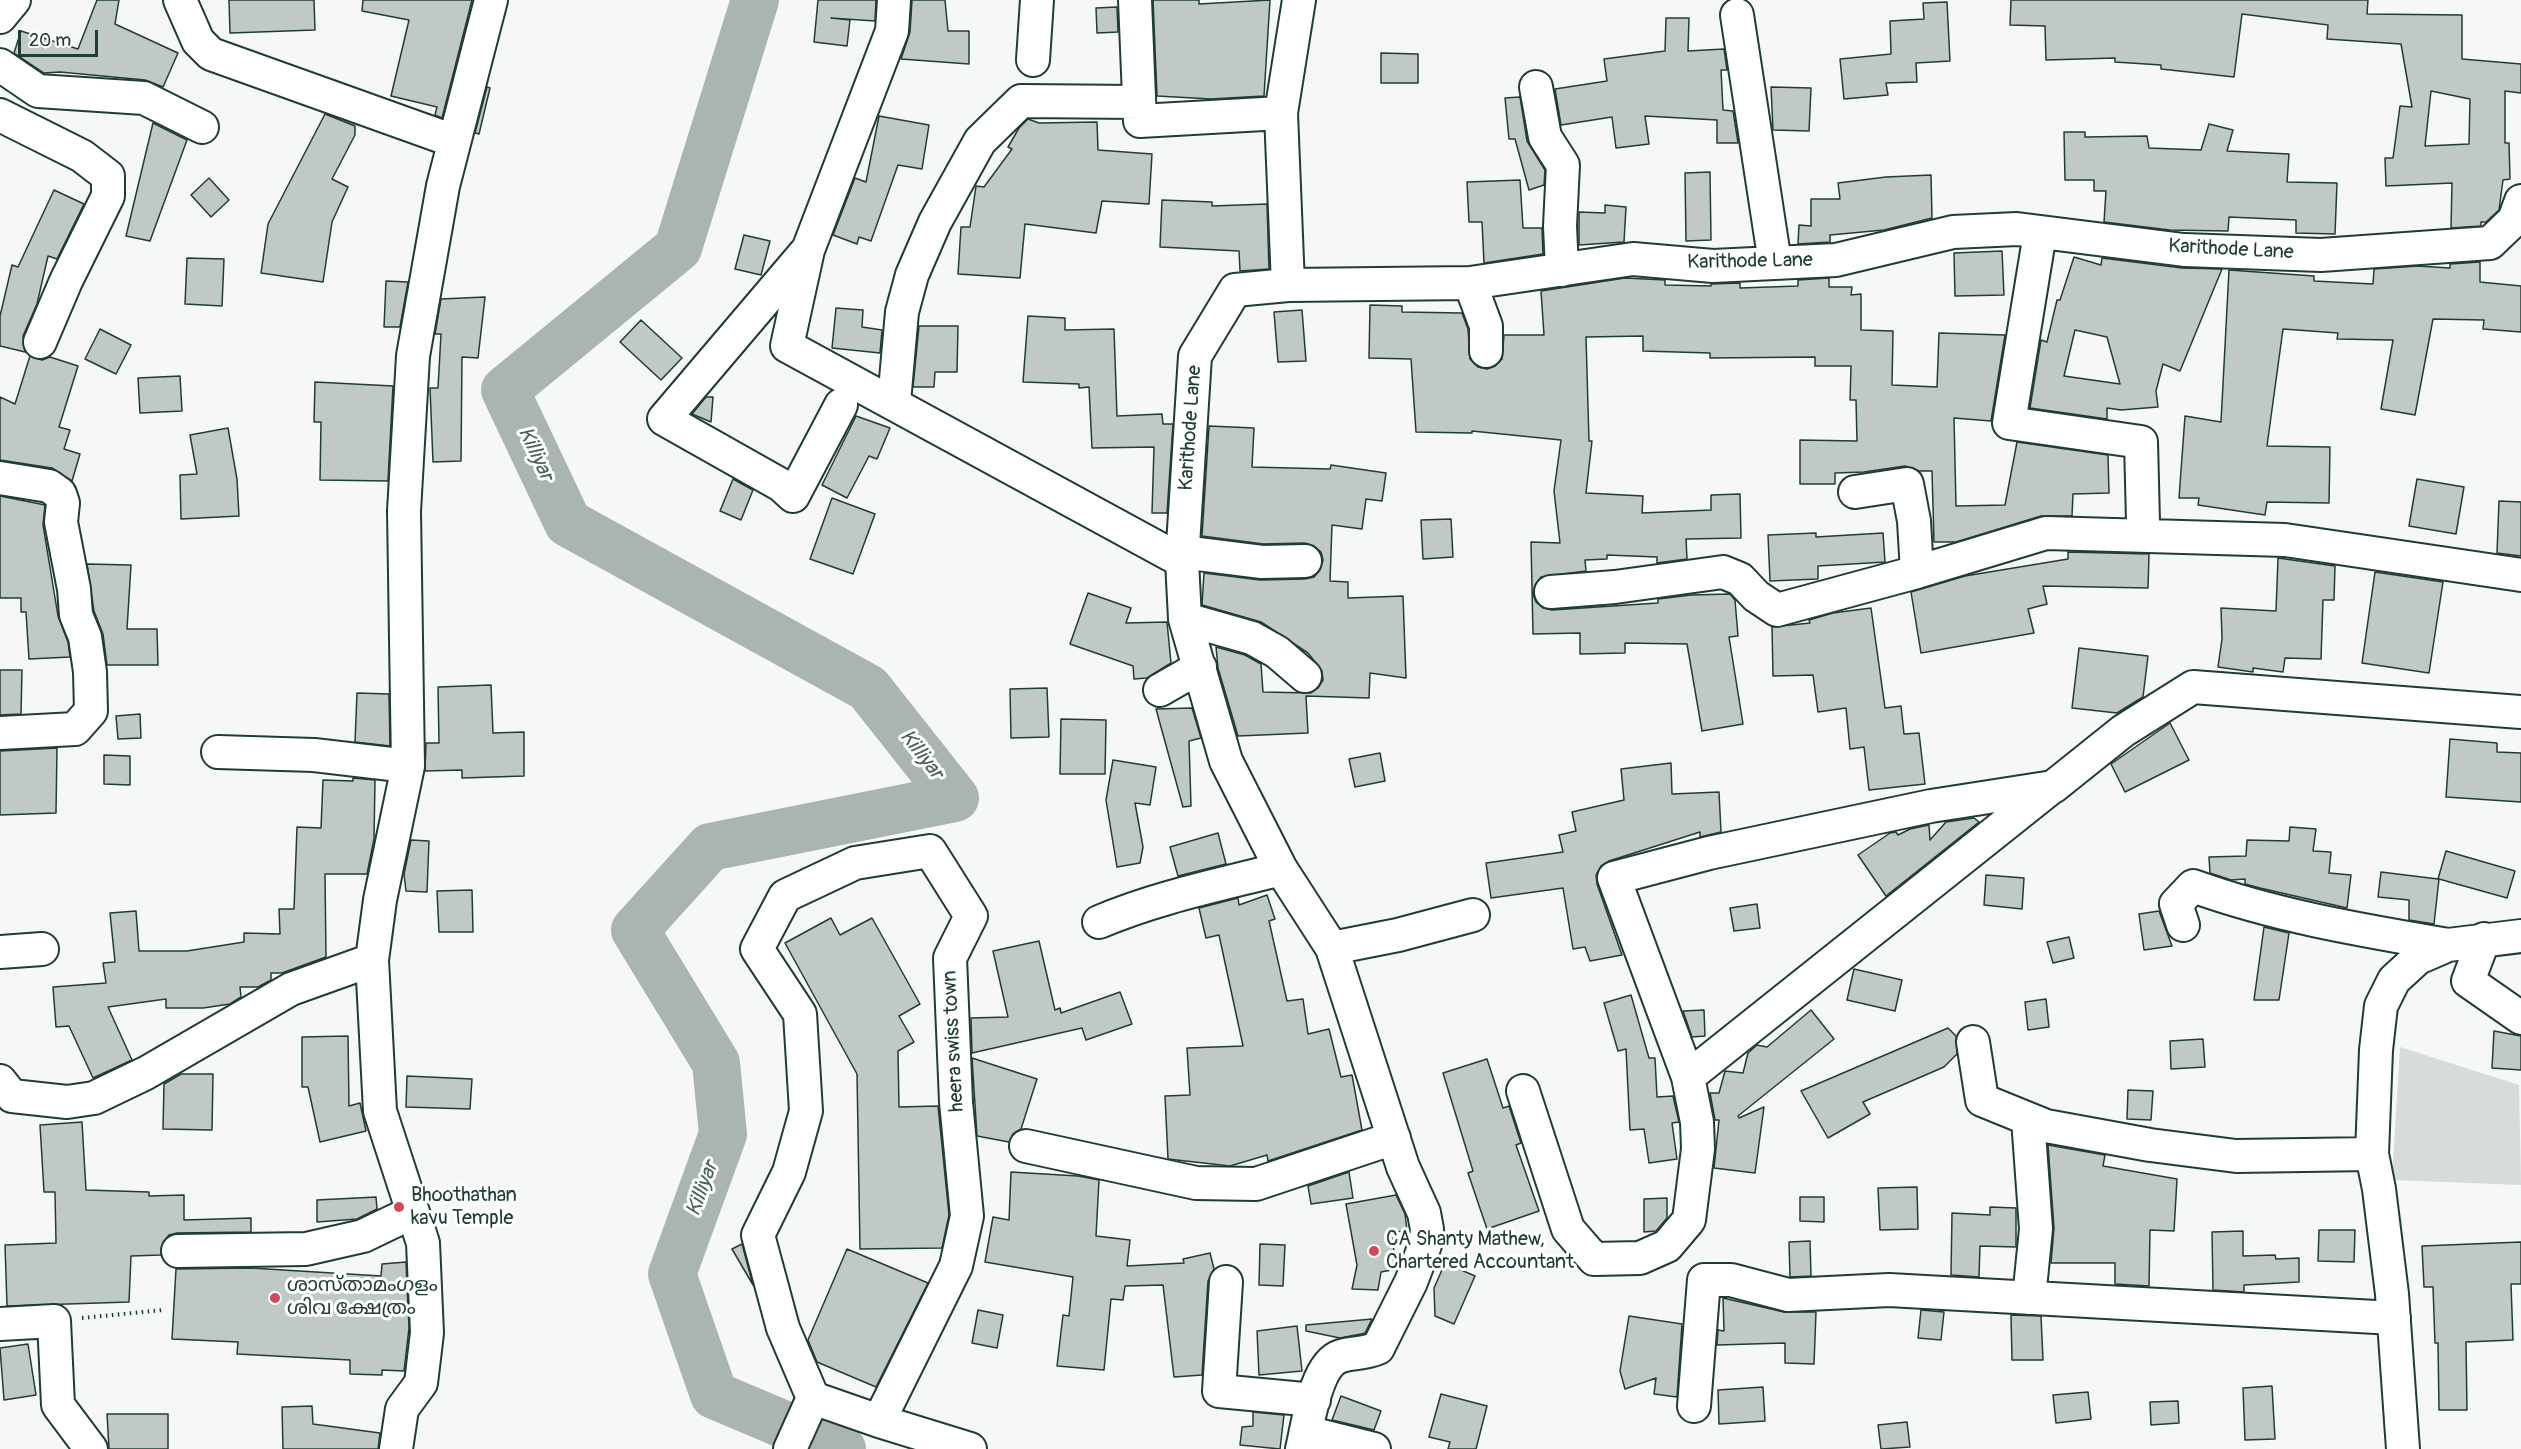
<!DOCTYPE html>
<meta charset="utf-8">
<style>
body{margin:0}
#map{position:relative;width:2521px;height:1449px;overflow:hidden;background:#f6f7f7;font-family:Pangolin,sans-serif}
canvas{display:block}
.scale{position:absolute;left:18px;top:30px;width:80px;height:27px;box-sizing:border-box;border:3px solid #1f3d34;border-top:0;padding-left:8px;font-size:18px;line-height:21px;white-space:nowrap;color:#1f3d34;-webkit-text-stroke:4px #fff;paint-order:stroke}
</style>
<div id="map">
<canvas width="2521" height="1449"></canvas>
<div class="scale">20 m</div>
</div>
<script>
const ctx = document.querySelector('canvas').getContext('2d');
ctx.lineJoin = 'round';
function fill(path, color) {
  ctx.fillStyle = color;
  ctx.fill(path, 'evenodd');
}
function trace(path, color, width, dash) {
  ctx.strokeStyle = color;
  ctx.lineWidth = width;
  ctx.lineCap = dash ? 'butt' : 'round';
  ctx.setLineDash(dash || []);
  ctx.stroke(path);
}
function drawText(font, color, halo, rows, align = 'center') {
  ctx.font = font + ' Pangolin,"Noto Sans Malayalam",sans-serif';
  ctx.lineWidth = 6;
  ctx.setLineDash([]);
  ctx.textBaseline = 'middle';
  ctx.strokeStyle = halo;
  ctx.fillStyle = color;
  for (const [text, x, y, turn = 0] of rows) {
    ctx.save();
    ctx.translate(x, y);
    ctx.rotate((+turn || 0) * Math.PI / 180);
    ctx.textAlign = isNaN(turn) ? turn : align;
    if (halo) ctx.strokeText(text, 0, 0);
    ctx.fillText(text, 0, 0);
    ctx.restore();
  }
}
const green = new Path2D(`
 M2400 1047 2519 1085 2521 1185 2392 1180Z`);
const river = new Path2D(`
 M755 0 678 248 505 390 568 523 868 688 955 798 710 847 635 930 716 1063 723 1134 672 1274 714 1395 842 1449`);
const building = new Path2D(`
 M97 0H119L115 24 178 53 163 87 145 80 60 72 44 73 14 53 21 31 78 49Z
 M229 0H314L315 30 230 33Z
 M363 0H472L442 118 435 115 437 107 391 96 409 20 362 11Z
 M818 0H876L875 21 831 18 850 20 847 46 814 42Z
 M912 0H945L948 31H969V64L901 59 910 32Z
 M1153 0H1199V4L1270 0 1264 96 1211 99 1157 96Z
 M2011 0H2368L2367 14 2462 15V59L2521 64V93L2505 91V143H2509L2510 179 2503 180 2499 210 2486 222H2481V226L2451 228 2452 183 2386 186 2385 158H2393L2400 106 2412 107 2401 44 2327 39 2328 25 2242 14 2234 77 2161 69V65L2115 62V58L2046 60 2045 26 2010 25ZM2431 91 2470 99 2469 144 2425 146Z
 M1947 2 1950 61 1916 63 1917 82 1886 83 1888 95 1844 99 1840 59 1891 54 1890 21 1924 19 1923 3Z
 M1117 7 1118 32 1097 33 1096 8Z
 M1666 18H1689L1688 51 1724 49 1727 70H1721L1723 110 1733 111 1738 143H1717V120L1645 116 1649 144 1616 148 1612 117 1561 125 1555 89 1607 81 1604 59 1665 51Z
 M1381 53 1418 54V83H1381Z
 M487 87 490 88 479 134 475 133Z
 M1771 87 1811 88 1809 131 1773 130Z
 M1520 97 1527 141 1545 170 1544 185 1529 190 1515 139H1509L1505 98Z
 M325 114 355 126V135L332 179 348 187 332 222 323 282 261 273 268 224Z
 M879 116 929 125 922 169 898 165 871 241 859 237 857 244 833 235 855 178 866 182Z
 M1028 119 1039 123 1097 122 1098 150 1152 154 1149 204 1102 201 1096 233 1025 224 1020 278 958 274 961 227H970L976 186 984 187 1012 149 1008 147 1019 128Z
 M153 123 187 140 150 241 126 236Z
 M2209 124 2233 130 2227 151 2289 154 2287 182 2337 183 2335 234 2296 233V220L2229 217 2228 231 2170 230 2104 222 2106 191H2094V180H2065L2064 132H2085V137L2147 136 2149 148 2201 150Z
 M1710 172 1711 240 1686 241 1685 173Z
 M1931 175 1932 218 1884 230 1830 235V242L1798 244 1799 225 1811 226V199H1840L1838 183 1886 177Z
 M209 178 229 200 211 217 191 195Z
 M1520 180 1523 228H1542L1543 254 1484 263 1482 222H1469L1467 182Z
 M54 190 84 204 57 259 48 256 37 304 23 336 25 352 0 346V316L12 265 18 267Z
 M1162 200 1212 202V206L1267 204 1269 269 1240 271 1239 251 1160 247Z
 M1605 205 1626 207 1624 242 1579 245V212L1605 213Z
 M744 235 770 241 761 275 735 269Z
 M2002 251 2004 295 1955 296 1954 253Z
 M2074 257 2101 265 2102 258 2182 268 2222 269 2180 371 2163 364 2156 391 2158 407 2121 410 2107 408V419L2030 408 2041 340 2047 342 2057 300H2060ZM2075 330 2107 337 2120 384 2064 376Z
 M187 258 224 259 222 306 185 304Z
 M2480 262V282L2521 286V332L2483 329 2484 320 2433 319 2415 415 2381 409 2393 340 2337 339 2338 333 2283 329 2267 446 2330 447 2329 503 2267 502 2265 515 2198 505 2199 498H2179L2185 416 2221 422 2229 270 2314 276V281L2373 284 2374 269 2418 266 2450 268V264Z
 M1625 278 1665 280V285L1711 286V284L1740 283V288L1798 286V280L1829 278V287H1852L1851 295 1861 294V330L1893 331 1892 385 1937 387 1939 333 2005 335 1991 421 1954 418 1956 506 2005 505 2017 442 2108 455 2109 493 2073 494 2072 516H2041L1956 542H1934L1932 471H1919L1905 466 1864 472 1835 473V484H1800V440L1857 441 1856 400H1850L1851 366H1815V357L1710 358V353L1643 351V336L1586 337 1589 441H1592L1586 493 1643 496 1642 513 1711 510V495L1740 494 1741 538 1686 539 1687 559 1657 563V557L1607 555V559L1585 560 1586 571 1541 577 1535 585 1533 594 1536 602 1543 608 1552 610 1658 603V599L1691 595 1730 594 1735 600 1738 636 1729 637 1743 724 1702 731 1687 644 1625 643V653L1580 654V633L1533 634 1531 542 1560 543 1554 491 1561 440 1472 431V433L1416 432 1411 359 1369 358 1370 305 1402 306V312L1462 313 1468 329 1470 359 1478 367 1487 369 1495 366 1502 359 1504 335H1544L1541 291Z
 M386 281 408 282 400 327H384Z
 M485 297 478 358 462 357 461 461 433 462 430 388H438L441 334H435L441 299Z
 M836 308 863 310 862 327 882 330 880 353 832 348Z
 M1302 310 1306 361 1278 362 1274 312Z
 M1028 316 1065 318V330L1114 329 1117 416 1162 414 1163 424H1173L1167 513H1152L1154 447 1092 448 1089 387 1079 388V384L1023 382Z
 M641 320 682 358 661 380 620 342Z
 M919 326H958L957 372H935L934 387H913Z
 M100 329 131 345 116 374 85 359Z
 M30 356 42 360 50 357 78 366 59 427 70 430 64 449 80 454 72 481 52 468 0 460V397L15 404Z
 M180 376 182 411 140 413 138 378Z
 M315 382 393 386 388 481 320 480 321 422H314Z
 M706 397H713L711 422 692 414Z
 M856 416 890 428 877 459 869 456 847 498 822 485Z
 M1209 426 1254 428 1252 467 1330 469 1331 465 1386 473 1382 501 1366 499 1362 529 1332 525 1330 581 1348 582V598L1403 596 1406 678 1370 673 1369 698 1306 696 1308 733 1238 736 1218 668 1216 647 1245 655 1261 664 1263 692 1311 693 1318 688 1323 680 1322 671 1308 653 1261 622 1202 605 1204 573 1260 580 1305 579 1314 577 1320 570 1323 560 1321 552 1314 546 1305 543 1263 544 1202 536Z
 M228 428 237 479 239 516 181 519 180 475 197 474 190 435Z
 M733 479 753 490 741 520 720 511Z
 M2417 479 2464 487 2456 534 2409 526Z
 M0 496 45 505 43 525 58 616 68 642 70 657 29 659 26 612H21V598H0Z
 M832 498 875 514 853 574 810 559Z
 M2499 501 2521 502V556L2497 553Z
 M1451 519 1453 557 1423 559 1421 520Z
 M1816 533V537L1883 533 1885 562 1818 566V579L1770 581 1768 535Z
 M2068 552 2149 554 2148 588 2043 586 2047 604 2028 609 2034 633 1921 653 1911 592 1965 576 2068 559Z
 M2278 558 2335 566 2334 600H2323L2321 659 2285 658 2283 672 2253 668V672L2218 667 2222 639 2221 608 2276 611Z
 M87 564 131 565 127 629H157L158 665H107L103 634 94 611Z
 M2375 572 2443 582 2429 673 2362 663Z
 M1088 593 1131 608 1126 623 1167 622 1171 663 1147 678 1134 679 1133 666 1070 644Z
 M1871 608 1885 708 1901 706 1904 734 1919 733 1925 784 1869 790 1864 747 1850 749 1846 708 1818 712 1813 675 1773 676 1772 627 1810 623 1809 620 1833 613Z
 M2079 648 2148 656 2143 697 2117 713 2072 708Z
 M0 670H22L21 714 0 715Z
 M491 685 493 733 524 732V776L462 778V770L425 771 426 743H439L438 687Z
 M1047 688 1049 737 1011 738 1010 689Z
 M357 693 389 694 390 746 355 742Z
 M1192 708 1201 738 1189 741 1191 806 1183 807 1156 709Z
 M140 714 141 738 118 739 116 716Z
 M1061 719 1106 720 1105 774H1060Z
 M2170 723 2189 760 2125 792 2111 764Z
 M2450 739 2497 743V752L2521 753V802L2446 797Z
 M57 748 56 813 0 815V751Z
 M1380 753 1385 781 1355 787 1349 759Z
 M104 755 130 756V785L104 784Z
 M1113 760 1156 767 1150 805 1135 803 1143 847 1140 863 1117 867 1106 800Z
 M1671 763 1672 794 1719 792 1721 832 1700 837V832L1609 861 1601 866 1596 875 1597 884 1622 955 1590 961 1585 947 1573 949 1563 888 1491 898 1486 863 1563 852 1559 835 1576 831 1572 812 1624 800 1621 769Z
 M353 778 375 780 374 839 367 874H325L326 957 282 973H271V980L258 987H240L241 997 230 1004 203 1008H166V999L108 1007 132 1060 93 1078 69 1026 56 1027 53 987 106 983 103 963 115 962 110 913 136 911 139 951H187L244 942V933L280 934 279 909H294L297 827 321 828 323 780 353 781Z
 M1974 818 1979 822 1886 896 1858 855 1890 833 1896 832 1898 835 1910 829 1929 825 1930 840 1946 822Z
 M2290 827 2316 829 2313 851 2331 852 2329 873 2351 875 2347 908 2260 888 2245 884V879L2231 880 2210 873 2209 857 2246 856 2247 840 2289 841Z
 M1218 833 1226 864 1178 876 1170 847Z
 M411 840 429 841 427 892 406 891 404 874Z
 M2446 851 2515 871 2507 898 2439 879 2434 924 2409 920V900L2378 897 2381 872 2438 879Z
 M1986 875 2024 878 2022 909 1984 905Z
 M472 890 473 932H439L437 891Z
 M1267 895 1275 919 1269 921 1287 1001 1303 999 1308 1034 1329 1029 1341 1077 1352 1075 1362 1130 1268 1161 1267 1155 1230 1166 1168 1159 1165 1096 1190 1095 1187 1048 1243 1046 1219 935 1206 938 1199 908 1238 898 1239 905Z
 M1757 904 1760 928 1734 931 1730 908Z
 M2159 911 2172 946 2144 950 2139 914Z
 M831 918 840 935 872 918 920 1004 899 1016 914 1042 898 1051 899 1107 938 1106 949 1215 942 1248 860 1249 857 1074 785 943Z
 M2264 927 2289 933 2279 1000H2254Z
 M2069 937 2074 958 2053 963 2047 942Z
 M1039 941 1055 1010 1060 1008 1061 1013 1120 992 1132 1024 1086 1040 1082 1028 972 1053 971 1018 1008 1017 993 951Z
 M1854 969 1902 980 1895 1011 1847 1000Z
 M1631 995 1649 1058H1655L1657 1097 1673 1096 1679 1122 1672 1123 1677 1159 1649 1163 1644 1129 1630 1130 1626 1049 1618 1051 1604 1003Z
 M2046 999 2049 1027 2028 1030 2025 1002Z
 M1704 1010 1705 1036 1692 1037 1683 1011Z
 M1811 1010 1834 1039 1738 1116 1739 1118 1764 1107 1755 1173 1714 1168 1719 1120H1715L1710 1093H1719L1725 1071 1743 1073 1748 1053 1757 1045 1767 1047Z
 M1948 1028 1956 1036 1957 1054 1944 1067 1863 1102 1870 1114 1828 1138 1801 1091Z
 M2494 1031 2521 1036V1070L2492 1068Z
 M348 1036 349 1106 360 1103 366 1131 320 1142 308 1087H302V1037Z
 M2203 1039 2205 1067 2171 1069 2170 1041Z
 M972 1058 1037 1079 1021 1129 1013 1134 1009 1142 977 1136Z
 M1487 1059 1503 1108 1509 1106 1521 1143 1516 1145 1539 1211 1487 1229 1468 1173 1473 1171 1443 1073Z
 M181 1074H213L212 1130 163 1129 164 1084Z
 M407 1076 472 1079 470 1109 406 1107Z
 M2128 1090 2153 1091 2151 1120 2127 1119Z
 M82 1122 86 1190 149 1192V1196L184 1195V1220L251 1218V1232L177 1233 169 1235 163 1242 161 1255 131 1256 129 1302 7 1306 5 1245 56 1243 55 1192H44L40 1125Z
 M2048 1145 2105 1155 2103 1166 2177 1179 2174 1231 2150 1230 2149 1286 2115 1284V1263H2051L2054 1228Z
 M1011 1172 1078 1176 1099 1180 1096 1236 1130 1240 1127 1266 1184 1263 1183 1259 1210 1253 1214 1269 1208 1281 1202 1375 1174 1377 1163 1285 1125 1286 1123 1300 1111 1299 1104 1370 1057 1366 1063 1315 1069 1316 1073 1277 985 1262 993 1217 1009 1220Z
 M1349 1172 1353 1198 1311 1204 1308 1186Z
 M1917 1187 1918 1229 1880 1230 1878 1188Z
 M1396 1195 1405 1214 1407 1230 1391 1233 1397 1269 1381 1272 1378 1290 1352 1289 1357 1265 1346 1204Z
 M376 1197 377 1209 357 1219 317 1222V1200Z
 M1800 1197H1824V1222L1800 1221Z
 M1667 1198V1218L1656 1231 1644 1232V1199Z
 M1990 1207 2016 1208V1247L1980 1246 1979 1277 1951 1275 1952 1213 1990 1215Z
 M2319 1230H2355L2354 1262 2318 1261Z
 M2243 1231V1256L2275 1255 2276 1259 2299 1258V1282L2244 1285V1292L2213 1290 2212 1232Z
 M1810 1241 1811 1276 1790 1277 1789 1242Z
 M2521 1242V1284H2511L2513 1340 2466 1342 2467 1410H2439L2438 1343H2435L2433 1287H2424L2422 1246Z
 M742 1244 753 1285 732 1249Z
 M1260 1244 1285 1245 1283 1286 1259 1285Z
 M847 1249 928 1283 876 1387 817 1362 808 1340Z
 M406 1262 409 1328 404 1371 382 1370V1375L350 1374V1360L237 1354 238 1342 172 1339 176 1269 251 1268 381 1276 382 1264Z
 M1445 1263 1475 1276 1454 1324 1435 1316 1434 1288Z
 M1723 1298 1784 1312H1816L1814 1364 1785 1363V1343L1717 1345 1718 1330 1724 1331Z
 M978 1310 1003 1315 997 1348 972 1343Z
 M1921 1310 1944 1312 1941 1340 1918 1338Z
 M2011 1315 2041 1316 2043 1360H2012Z
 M1629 1316 1682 1324 1677 1397 1654 1394 1656 1378 1625 1389 1620 1371Z
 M1372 1319 1365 1333 1361 1334 1340 1338 1306 1331V1325Z
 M1297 1326 1302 1371 1259 1375 1257 1331Z
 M28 1344 36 1395 4 1400 0 1348Z
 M2272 1386 2275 1439 2245 1440 2243 1388Z
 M1763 1387 1765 1421 1719 1424 1718 1390Z
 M2088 1392 2091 1419 2056 1423 2053 1395Z
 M1441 1394 1487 1406 1476 1449H1448L1450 1442 1429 1437Z
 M1341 1396 1381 1411 1374 1430 1332 1420Z
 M2178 1401 2179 1423 2151 1425 2150 1402Z
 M312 1406 313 1424 380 1433 378 1449H283L282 1407Z
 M1253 1412 1284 1415 1280 1449 1240 1445 1242 1427 1253 1426Z
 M107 1414H168V1449H109Z
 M1907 1422 1910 1447 1881 1449 1878 1425Z`);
const path = new Path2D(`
 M82 1318 163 1310`);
const street = new Path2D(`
 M180 0 198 41 211 54 454 141
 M894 0 892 31 808 250 787 346 1182 561
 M1135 0 1140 121 1281 113 1288 285
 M1737 15 1775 263
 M0 17 14 0
 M1033 60 1037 0
 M0 65 38 91 144 98 202 127
 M1536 87 1545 137 1563 165 1560 226 1562 270
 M1281 113 1299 0
 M0 115 82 156 108 176V196L66 281 40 342
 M2040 233 2009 423 2141 442 2143 522
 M805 253 664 419 781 485 793 496 841 405
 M1470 283 1486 326V351
 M894 402 902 312 912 275 935 222 980 141 1021 101 1139 102
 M0 478 49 486 60 494 63 503 61 522 74 589 76 615 85 637 90 672 91 711 75 729 0 733
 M1855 492 1907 484 1914 521 1917 572
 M1182 552 1262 562 1305 561
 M1551 592 1615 587 1723 572 1740 579 1756 596 1777 610 1917 572 2046 533 2285 540 2521 575
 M1185 619 1252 638 1277 652 1305 676
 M1160 690 1200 667
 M218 752 314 755 408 766
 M930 851 971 916 950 958 956 1102 967 1216 956 1266 879 1421 813 1398 783 1328 758 1235 789 1172 806 1111 800 1014 757 949 785 896 855 863Z
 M1099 922C1158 897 1219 885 1281 869
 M2183 925 2176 904 2193 886C2276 916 2361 930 2448 945
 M2484 939 2468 981 2521 1018
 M1332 948 1398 935 1473 915
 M0 952 42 949
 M1973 1042 1982 1100 2046 1126 2150 1145 2236 1156 2372 1154
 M1688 1077 2052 787
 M0 1081 12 1096 67 1102 94 1098 146 1073 291 989 372 960
 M1523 1091 1568 1229 1594 1259 1640 1258 1667 1246 1689 1220 1698 1149 1697 1122 1688 1077 1614 878 1709 853 1931 806 2053 787 2123 731 2193 687 2521 712
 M2028 1119 2036 1229 2029 1298
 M1026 1146 1196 1183 1256 1184 1394 1138
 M178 1251 306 1249 363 1236 413 1212
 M1226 1282 1219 1391 1314 1400
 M0 1324 54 1321 58 1405 91 1449
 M1694 1406 1704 1280H1731L1788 1295 1889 1290 2394 1318
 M879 1421 970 1449
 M1306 1432 1374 1449
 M396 1449 402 1409 421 1383 427 1333 423 1243 380 1111 372 960 380 900 408 766 404 511 413 356 443 186 491 0
 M790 1449 813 1398
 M1302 1449C1308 1425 1315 1364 1341 1356 1354 1352 1365 1354 1378 1348L1411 1282 1425 1245 1427 1229 1424 1213 1403 1167 1332 948 1281 869 1226 761 1185 619 1182 561 1195 356 1235 290 1288 285 1470 283 1633 259 1713 266 1836 260 1953 232 2017 229 2184 250 2321 255 2490 243 2514 220 2521 201
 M2403 1449 2392 1294 2379 1189 2372 1154 2376 1050 2381 1006 2394 980 2418 958 2448 945 2521 936`);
const markers = [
 [399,1207,6,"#d1495b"],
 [1374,1251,6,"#d1495b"],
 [275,1298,6,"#d1495b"]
];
const streetNames = [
 ["Karithode Lane",2231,250,3],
 ["Karithode Lane",1750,262,-1],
 ["Karithode Lane",1191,428,-86],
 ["heera swiss town",954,1041,-93]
];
const poiNames = [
 ["Bhoothathan",411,1196],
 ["kavu Temple",411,1219],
 ["CA Shanty Mathew,",1386,1240],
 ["Chartered Accountant",1386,1263],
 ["ശാസ്താമംഗളം",287,1286],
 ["ശിവ ക്ഷേത്രം",287,1309]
];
const waterNames = [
 ["Killiyar",535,454,65],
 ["Killiyar",921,755,52],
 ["Killiyar",703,1189,-70]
];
fill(green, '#d6dcdb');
trace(river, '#aab5b1', 48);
fill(building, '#c0c9c6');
trace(building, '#1f3d34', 1.5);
trace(street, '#1f3d34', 36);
trace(path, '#1f3d34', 4, [1.5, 4.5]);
trace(street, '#fff', 32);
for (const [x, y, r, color] of markers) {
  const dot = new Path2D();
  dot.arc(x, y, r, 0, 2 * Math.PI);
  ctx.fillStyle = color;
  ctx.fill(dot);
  trace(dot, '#fff', 2);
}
drawText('20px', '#1f3d34', '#fff', streetNames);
drawText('20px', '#1f3d34', '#fff', poiNames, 'left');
drawText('italic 21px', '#49615a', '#fff', waterNames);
</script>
